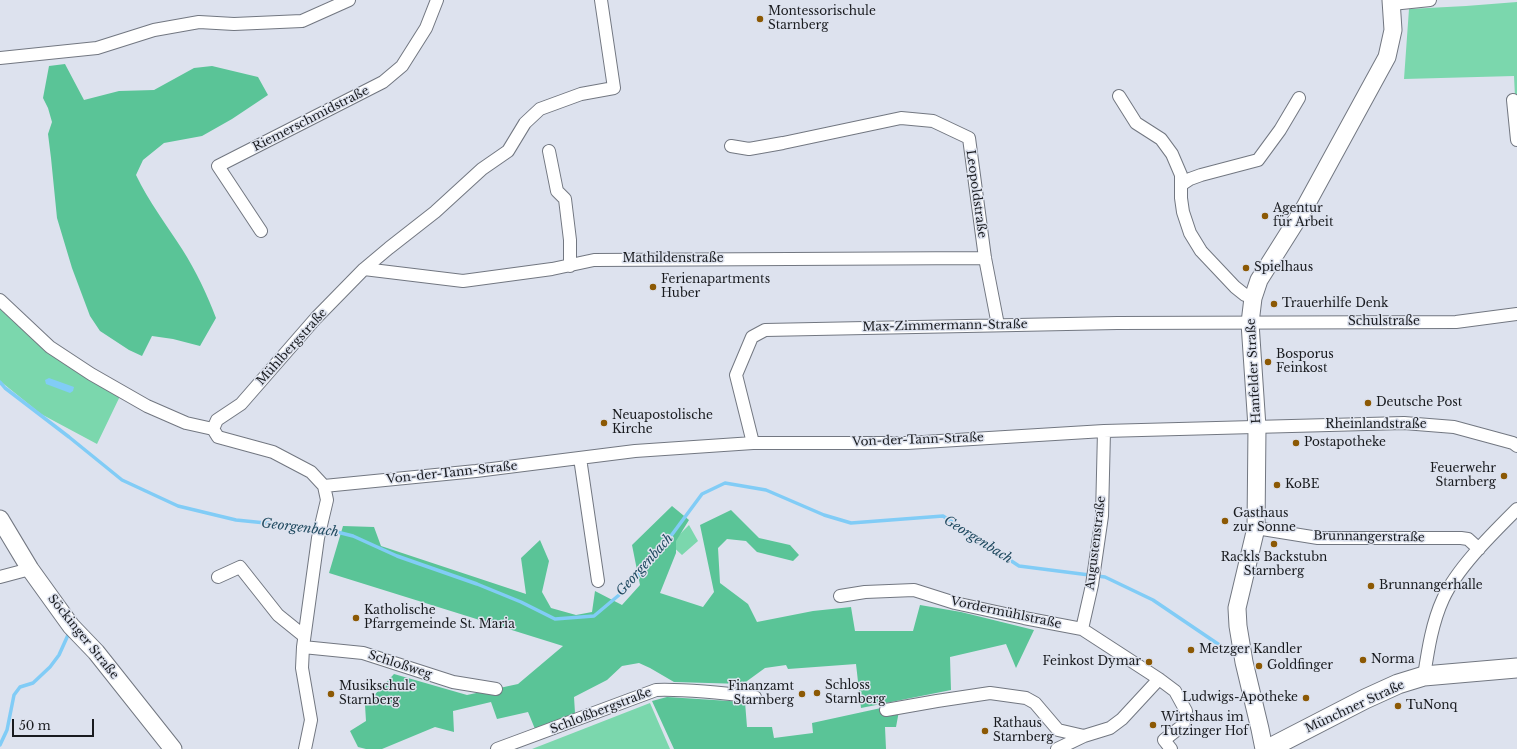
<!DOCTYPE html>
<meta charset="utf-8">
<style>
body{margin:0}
#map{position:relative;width:1517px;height:749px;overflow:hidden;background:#dde2ee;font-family:"Libre Baskerville",serif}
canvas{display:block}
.scale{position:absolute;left:12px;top:719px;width:82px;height:18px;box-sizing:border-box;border:2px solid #191b1f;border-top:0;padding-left:5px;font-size:12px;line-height:14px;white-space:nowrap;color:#191b1f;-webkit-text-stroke:3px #dde2ee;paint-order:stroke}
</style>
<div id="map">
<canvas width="1517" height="749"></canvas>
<div class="scale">50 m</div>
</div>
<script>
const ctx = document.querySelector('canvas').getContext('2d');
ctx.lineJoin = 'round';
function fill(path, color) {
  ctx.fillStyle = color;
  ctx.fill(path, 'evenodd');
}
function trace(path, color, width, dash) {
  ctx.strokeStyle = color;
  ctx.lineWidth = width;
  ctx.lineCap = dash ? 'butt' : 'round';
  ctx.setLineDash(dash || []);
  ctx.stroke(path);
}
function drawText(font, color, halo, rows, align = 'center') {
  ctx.font = font + ' "Libre Baskerville",serif';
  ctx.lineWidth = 3;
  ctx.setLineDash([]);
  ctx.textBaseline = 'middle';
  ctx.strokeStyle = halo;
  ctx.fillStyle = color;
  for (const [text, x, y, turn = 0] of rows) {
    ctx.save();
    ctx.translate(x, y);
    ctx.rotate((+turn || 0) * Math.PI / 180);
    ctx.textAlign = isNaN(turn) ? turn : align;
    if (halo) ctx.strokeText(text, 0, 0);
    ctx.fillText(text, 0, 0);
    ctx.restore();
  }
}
const green = new Path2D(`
 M1517 2V97H1515L1514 76 1404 79 1409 9 1466 6Z
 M0 300 50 347 122 392 97 444 41 414 0 381Z
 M689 525 698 541 682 555 670 544Z
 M650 703 670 749H532Z`);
const forest = new Path2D(`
 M65 64 84 100 119 91 154 90 194 68 212 66 258 77 268 95 232 119 202 136 164 143 143 160 136 175C149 202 166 224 182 249 196 271 207 294 216 318L200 346 173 339 152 336 142 356 129 350 100 331 90 316 72 268 57 218 51 158 48 134 52 122 48 108 43 98 49 66Z
 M672 506 689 520 676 541V553L660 593 703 607 714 592 700 525 731 510 759 538 790 545 799 555 793 561 757 552 746 541 727 539 718 548 720 583 748 604 757 622 813 611 851 607 855 631H913L920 605 961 612 1034 630 1016 668 1006 644 950 657 951 690 861 708 856 664 788 669 786 665 765 668 743 684 674 682 650 668 639 663 622 666 607 680 574 697 575 713 535 729 528 712 497 719 491 702 453 711 454 732 435 727 382 749H366L358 747 350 731 366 721 365 705 394 674 467 695 518 684 563 646 329 573 343 526 374 527 381 546 526 594 521 558 540 540 549 561 542 592 551 608 576 615 592 612 595 591 622 605 640 585 632 545Z
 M667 697 745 702 747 727H772L774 738 813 733 812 723 881 708 899 711 896 727H885L886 749H674L652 701Z`);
const water = new Path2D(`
 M49 378 74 387 73 391 70 393 46 384 45 380Z`);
const stream = new Path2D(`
 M0 382 5 388 69 437 122 480 178 506 236 520 325 529 353 536 397 556 477 584 521 602 555 619 594 616 625 590 662 548 702 494 725 483 766 490 824 515 851 523 943 516 1019 566 1105 577 1153 600 1221 646
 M0 745 7 730 14 695 20 687 33 683 50 667 59 655 68 635`);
const street = new Path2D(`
 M1392 4 1430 0
 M0 58 97 48 154 30 199 22 234 24 302 21 349 0
 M1119 96 1136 123 1161 139 1172 154 1181 175V198L1183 212 1190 233 1201 251 1235 287 1245 295 1253 298
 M1513 100 1517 140
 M731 146 749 149 783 143 901 118 933 121 969 138 985 258 998 325
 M549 151 557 191 565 199 570 240V266
 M1181 185 1190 179 1201 175 1258 160 1280 130 1299 98
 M261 231 218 166 383 82 402 66 426 28 437 0
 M364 269 463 281 552 269 594 260 985 258
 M0 300 50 347 91 374 147 406 186 423 213 429
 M753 443 736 375 752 337 765 330 1117 323 1456 322 1517 314
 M580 458 598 581
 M324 486 476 471 635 451 753 443H907L1104 431 1404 423 1454 427 1513 443 1517 446
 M1256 528 1318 538H1461L1468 539 1479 549
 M0 577 30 569
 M218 577 240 567 278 615 304 636
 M840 596 865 592 914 590 955 603 1024 618 1082 629 1159 679 1175 691 1186 711V717L1182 726 1164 740 1171 749
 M1082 629 1092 585 1102 516 1104 431
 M303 647 363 653 453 682 496 689
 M1424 676C1428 650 1432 623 1443 599 1457 568 1493 533 1517 509
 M886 710 937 701 990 693 1026 698 1035 703 1058 730 1084 736 1110 728 1122 719 1159 679
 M305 749 311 720 302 668 303 647 318 538 327 500 324 486 311 472 273 452 218 437 213 429 217 420 241 404 316 318 364 269 389 248 435 212 482 169 508 151 525 123 540 109 581 94 614 88 601 0
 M497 749 656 690C688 689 723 693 755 697
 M1057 749 1084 736`);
const secondary = new Path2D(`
 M0 519 30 569 71 626 96 652 173 749
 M1264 749 1260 729 1244 662 1238 626 1237 608 1256 528 1257 427 1250 323 1253 298 1259 280 1305 207 1387 57 1393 30 1391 0`);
const primary = new Path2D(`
 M1268 749 1365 699 1398 684 1424 676 1517 668`);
const markers = [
 [760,19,4,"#8c5904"],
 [1265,216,4,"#8c5904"],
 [1246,268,4,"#8c5904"],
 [653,287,4,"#8c5904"],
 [1274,304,4,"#8c5904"],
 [1268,362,4,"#8c5904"],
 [1368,403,4,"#8c5904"],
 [604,423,4,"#8c5904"],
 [1296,443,4,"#8c5904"],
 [1504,476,4,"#8c5904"],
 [1277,485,4,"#8c5904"],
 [1225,521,4,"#8c5904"],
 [1274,544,4,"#8c5904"],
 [1371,586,4,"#8c5904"],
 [356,618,4,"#8c5904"],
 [1191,650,4,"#8c5904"],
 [1363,660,4,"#8c5904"],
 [1149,662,4,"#8c5904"],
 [1259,666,4,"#8c5904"],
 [817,693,4,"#8c5904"],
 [331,694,4,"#8c5904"],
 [802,694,4,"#8c5904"],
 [1306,698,4,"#8c5904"],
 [1398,706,4,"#8c5904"],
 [1153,725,4,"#8c5904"],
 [985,731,4,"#8c5904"]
];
const poiNames = [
 ["Montessorischule",768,12],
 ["Starnberg",768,26],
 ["Agentur",1273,209],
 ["für Arbeit",1273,223],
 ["Spielhaus",1254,268],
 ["Ferienapartments",661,280],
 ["Huber",661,294],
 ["Trauerhilfe Denk",1282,304],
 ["Bosporus",1276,355],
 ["Feinkost",1276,369],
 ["Deutsche Post",1376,403],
 ["Neuapostolische",612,416],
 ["Kirche",612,430],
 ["Postapotheke",1304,443],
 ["Feuerwehr",1496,469,"right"],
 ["Starnberg",1496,483,"right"],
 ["KoBE",1285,485],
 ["Gasthaus",1233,514],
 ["zur Sonne",1233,528],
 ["Rackls Backstubn",1274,558,"center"],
 ["Starnberg",1274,572,"center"],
 ["Brunnangerhalle",1379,586],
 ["Katholische",364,611],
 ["Pfarrgemeinde St. Maria",364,625],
 ["Metzger Kandler",1199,650],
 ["Norma",1371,660],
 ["Feinkost Dymar",1141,662,"right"],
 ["Goldfinger",1267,666],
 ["Schloss",825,686],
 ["Starnberg",825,700],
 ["Musikschule",339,687],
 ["Starnberg",339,701],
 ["Finanzamt",794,687,"right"],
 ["Starnberg",794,701,"right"],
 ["Ludwigs-Apotheke",1298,698,"right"],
 ["TuNonq",1406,706],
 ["Wirtshaus im",1161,718],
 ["Tutzinger Hof",1161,732],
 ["Rathaus",993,724],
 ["Starnberg",993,738]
];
const streetNames = [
 ["Riemerschmidstraße",311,119,-27],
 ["Leopoldstraße",976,194,82],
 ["Mathildenstraße",673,259],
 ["Schulstraße",1384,322],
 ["Max-Zimmermann-Straße",945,326,-1],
 ["Mühlbergstraße",292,347,-48],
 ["Hanfelder Straße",1254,371,-93],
 ["Rheinlandstraße",1376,425],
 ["Von-der-Tann-Straße",918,440,-2],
 ["Von-der-Tann-Straße",452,473,-6],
 ["Brunnangerstraße",1369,537,1],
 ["Augustenstraße",1096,543,-83],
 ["Vordermühlstraße",1006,613,12],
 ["Söckinger Straße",83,637,51],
 ["Schloßweg",400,665,18],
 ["Münchner Straße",1355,707,-25],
 ["Schloßbergstraße",601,711,-21]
];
const waterNames = [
 ["Georgenbach",300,528,7],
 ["Georgenbach",978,540,32],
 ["Georgenbach",645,565,-48]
];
fill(green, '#7bd7ad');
fill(forest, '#5ac497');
fill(water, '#81ccf6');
trace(stream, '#81ccf6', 3.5);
trace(street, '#727781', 14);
trace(secondary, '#727781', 19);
trace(primary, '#727781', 21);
trace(street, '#fff', 12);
trace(secondary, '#fff', 17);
trace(primary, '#fff', 19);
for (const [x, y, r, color] of markers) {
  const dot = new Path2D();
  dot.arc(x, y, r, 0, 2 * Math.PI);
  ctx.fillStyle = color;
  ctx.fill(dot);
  trace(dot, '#dde2ee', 1.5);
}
drawText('12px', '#191b1f', '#dde2ee', poiNames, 'left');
drawText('12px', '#191b1f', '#dde2ee', streetNames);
drawText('italic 13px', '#204a60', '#dde2ee', waterNames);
</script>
